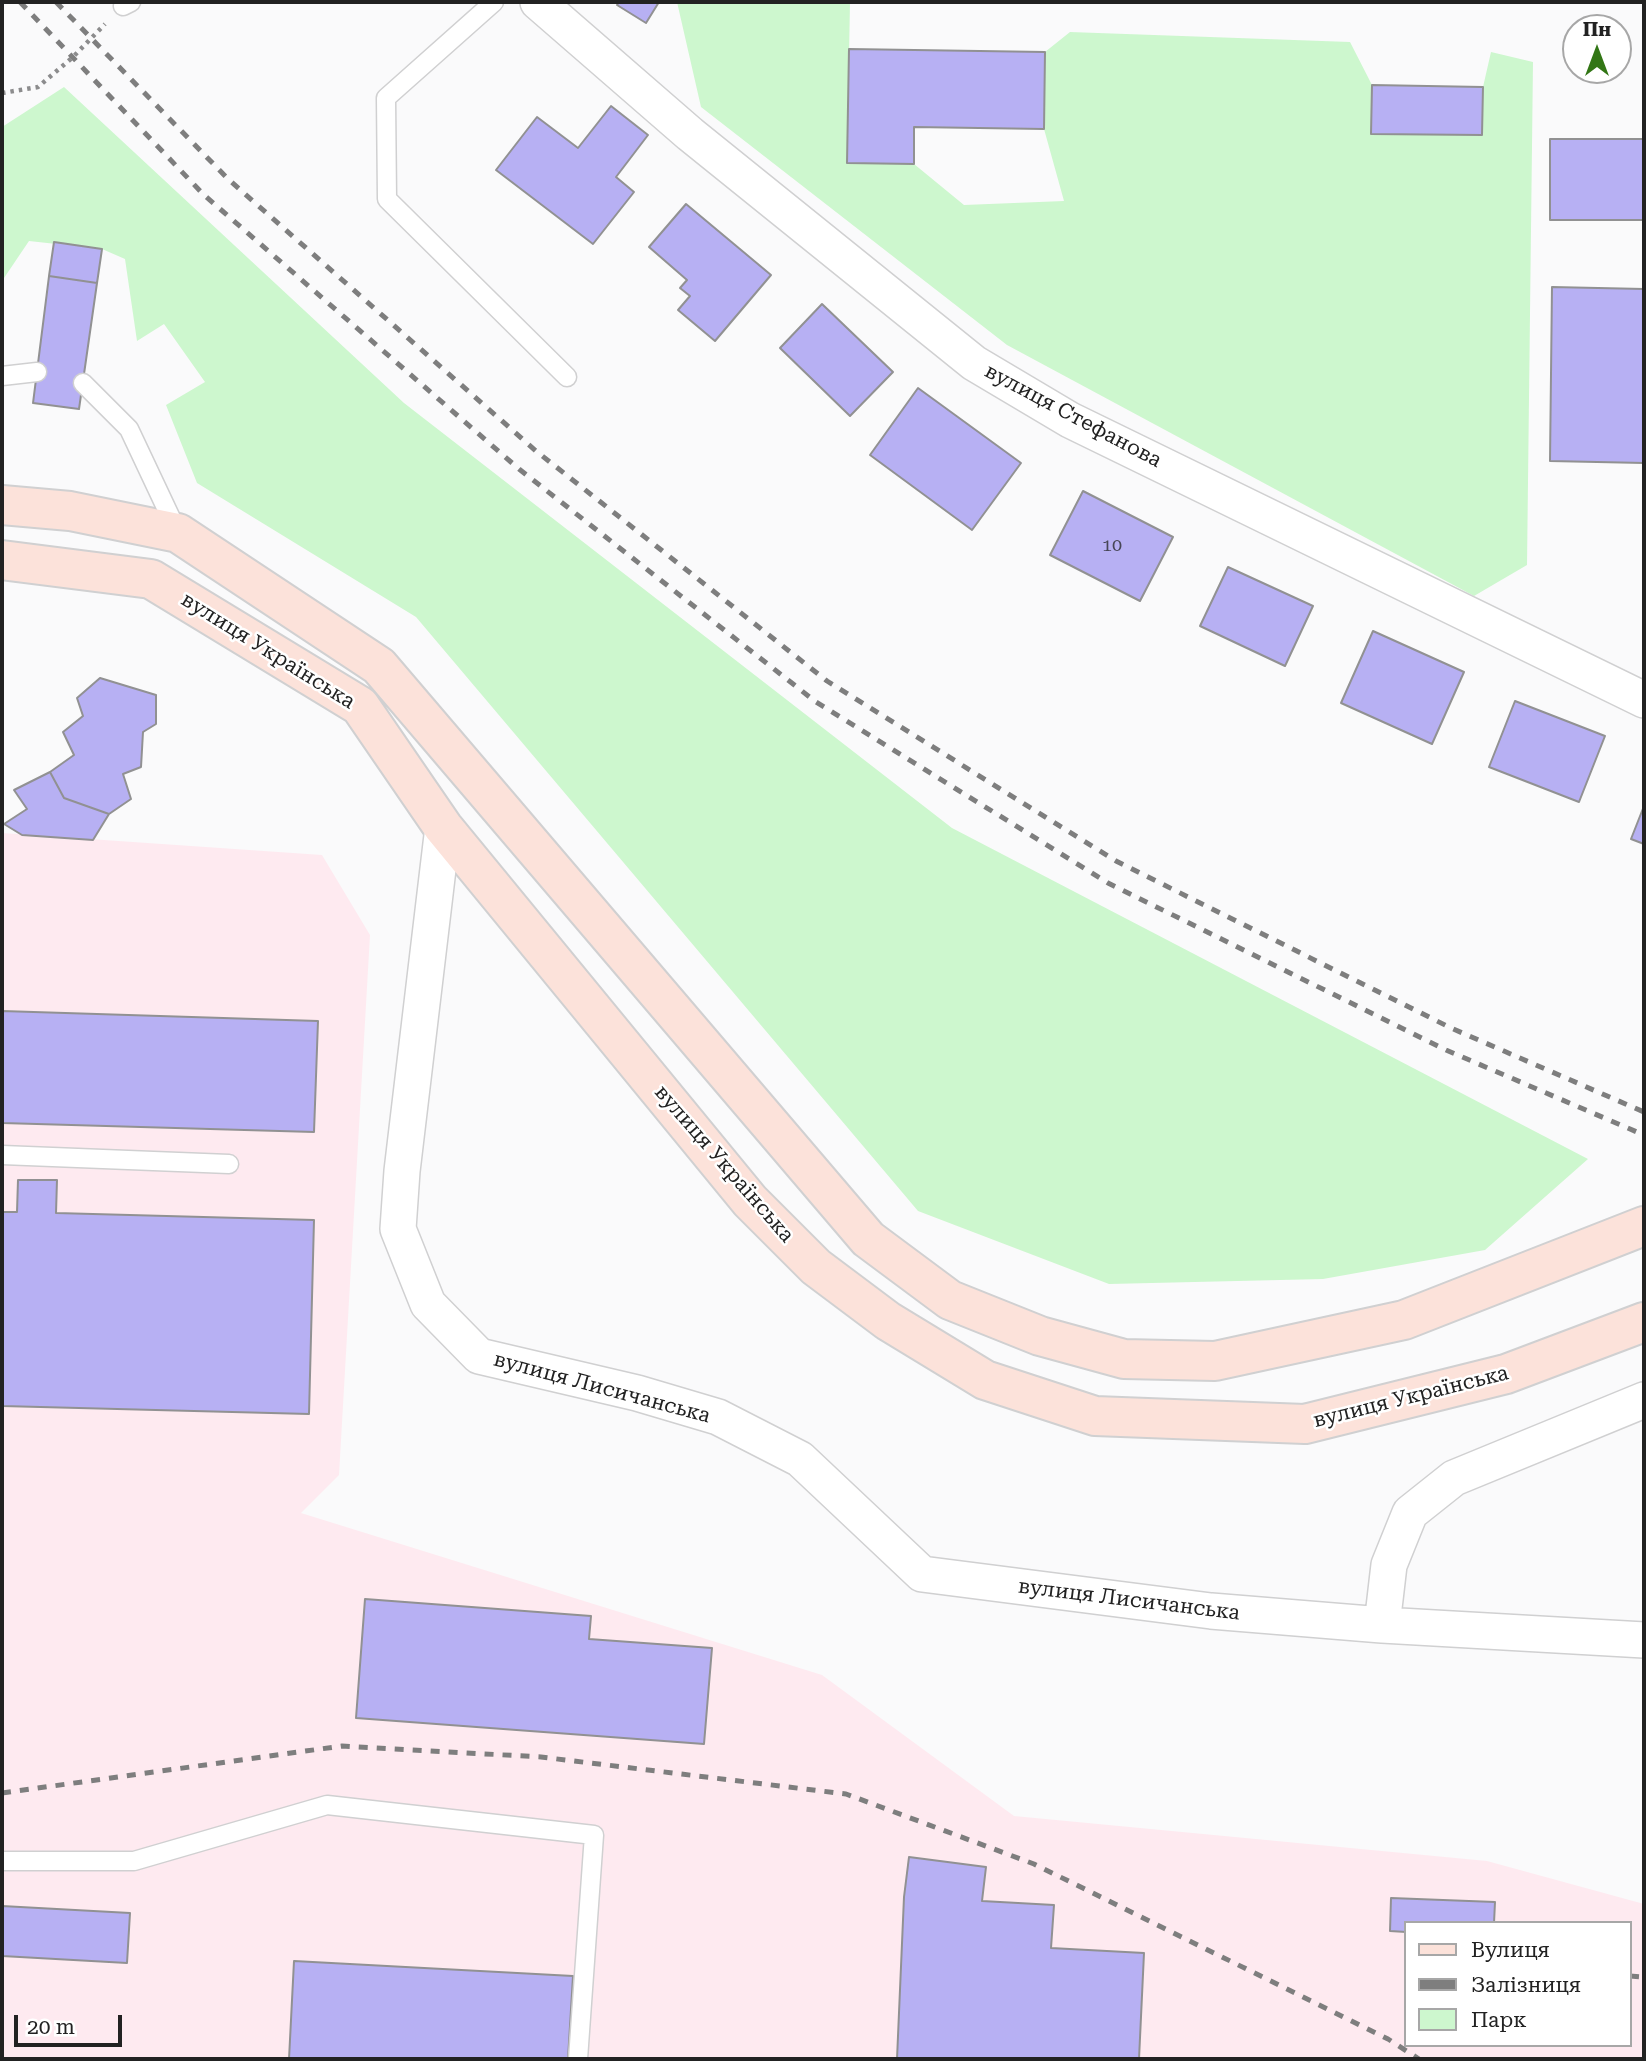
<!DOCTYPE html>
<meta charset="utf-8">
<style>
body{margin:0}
#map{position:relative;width:1646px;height:2061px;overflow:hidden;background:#fafafb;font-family:"Roboto Serif",serif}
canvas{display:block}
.frame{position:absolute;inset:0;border:4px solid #222;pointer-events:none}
.legend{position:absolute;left:1404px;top:1921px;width:228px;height:126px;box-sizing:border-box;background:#fff;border:2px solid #a7a7a7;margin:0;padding:9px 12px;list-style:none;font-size:21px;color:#222}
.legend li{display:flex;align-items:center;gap:14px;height:35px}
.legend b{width:35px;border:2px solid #a7a7a7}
.north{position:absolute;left:1562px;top:14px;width:70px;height:70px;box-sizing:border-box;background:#fff;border:2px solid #a7a7a7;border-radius:50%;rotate:0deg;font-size:19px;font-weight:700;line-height:28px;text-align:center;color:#222}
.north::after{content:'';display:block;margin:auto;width:24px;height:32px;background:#327615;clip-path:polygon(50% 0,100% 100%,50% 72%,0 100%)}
.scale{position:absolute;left:14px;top:2015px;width:108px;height:32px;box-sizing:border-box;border:4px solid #222;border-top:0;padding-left:9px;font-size:21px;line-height:24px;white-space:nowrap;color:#222;-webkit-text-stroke:5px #fff;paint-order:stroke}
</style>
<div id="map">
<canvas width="1646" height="2061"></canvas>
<div class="frame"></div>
<ul class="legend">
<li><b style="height:9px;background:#fce2da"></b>Вулиця</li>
<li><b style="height:9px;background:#7e7e7e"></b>Залізниця</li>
<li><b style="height:19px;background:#cdf7ce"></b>Парк</li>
</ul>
<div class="north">Пн</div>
<div class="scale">20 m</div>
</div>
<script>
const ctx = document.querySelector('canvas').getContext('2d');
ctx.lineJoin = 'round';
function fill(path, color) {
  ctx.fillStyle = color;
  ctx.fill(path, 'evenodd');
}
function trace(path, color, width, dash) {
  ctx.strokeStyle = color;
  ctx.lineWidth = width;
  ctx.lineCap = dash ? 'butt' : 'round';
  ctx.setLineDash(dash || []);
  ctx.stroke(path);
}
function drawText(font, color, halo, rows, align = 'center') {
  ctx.font = font + ' "Roboto Serif",serif';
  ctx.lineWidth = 5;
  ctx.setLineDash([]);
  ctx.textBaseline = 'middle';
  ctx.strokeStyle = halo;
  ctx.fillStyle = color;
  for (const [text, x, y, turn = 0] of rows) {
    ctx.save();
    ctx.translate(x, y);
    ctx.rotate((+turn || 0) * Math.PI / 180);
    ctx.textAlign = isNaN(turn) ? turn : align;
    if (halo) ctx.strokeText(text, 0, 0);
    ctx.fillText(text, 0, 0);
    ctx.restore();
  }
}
const industrial = new Path2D(`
 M2 833 322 855 370 935 339 1475 301 1513 822 1675 1014 1816 1487 1861 1644 1904V2059H2ZM1406 1923H1630V2045H1406Z`);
const green = new Path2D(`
 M677 2H850L847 163 914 164 964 205 1064 201 1044 129 1045 52 1070 32 1350 42 1372 85V134L1481 135 1483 87 1491 52 1533 62 1527 565 1474 596 1007 345 701 107Z
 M64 87 404 403 952 828 1588 1159 1485 1250 1323 1279 1109 1284 918 1211 416 617 197 483 166 405 205 382 164 324 137 341 125 259 102 249 29 241 2 281V127Z`);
const building = new Path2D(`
 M619 2H659L646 23 617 5Z
 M849 49 1045 52 1044 129 914 127V164L847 163Z
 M1372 85 1483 87 1482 135 1371 134Z
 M611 106 648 135 616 177 634 192 593 244 496 170 537 117 578 148Z
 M1550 139H1644V220H1550Z
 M686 204 771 275 715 341 678 310 690 296 680 288 687 280 649 247Z
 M54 242 102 249 97 283 49 276Z
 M49 276 97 283 79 409 33 403Z
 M1552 287 1644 289V463L1550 461Z
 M822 304 893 372 850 416 780 348Z
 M918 388 1021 463 972 530 870 455Z
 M1083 491 1173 537 1140 601 1050 555Z
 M1228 567 1313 606 1285 666 1200 626Z
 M1373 631 1464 672 1432 744 1341 703Z
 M100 678 156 695V724L143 732 141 767 123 774 131 799 109 814 64 798 50 772 74 755 63 732 83 716 77 698Z
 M1515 701 1605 736 1579 802 1489 767Z
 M50 772 64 798 109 814 93 840 22 835 4 824 27 809 14 790Z
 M1644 806V844L1631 839Z
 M2 1011 318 1021 314 1132 2 1123Z
 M18 1180H57L56 1213 314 1220 309 1414 2 1406V1212H17Z
 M365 1599 591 1616 589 1639 712 1648 704 1744 356 1718Z
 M909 1857 986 1867 982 1901 1054 1905 1051 1948 1144 1953 1139 2059H897L904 1897Z
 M1391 1898 1495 1902 1494 1923H1406V1932L1390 1931Z
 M2 1906 130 1913 127 1963 2 1956Z
 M294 1961 573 1976 568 2059H289Z`);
const path = new Path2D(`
 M2 93 38 87 73 57 105 24`);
const lane = new Path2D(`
 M494 2 386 98 387 199 567 377
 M123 6 131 2
 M2 376 37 372
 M83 383 129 429 178 533
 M2 1155 229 1164
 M2 1861H134L327 1805 594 1835 578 2059`);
const street = new Path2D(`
 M538 2 690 134 974 363 1070 420 1644 700
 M443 827 402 1171 398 1229 428 1304 479 1356 637 1393 718 1417 800 1459 922 1574 1211 1611 1382 1625 1644 1640
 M1382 1625 1389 1565 1410 1513 1454 1478 1644 1400`);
const secondary = new Path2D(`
 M2 505 70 511 178 533 379 666 868 1239 950 1300 1040 1336 1124 1359 1215 1361 1404 1320 1644 1226
 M2 560 151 579 360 706 443 827 750 1201 816 1267 888 1321 985 1380 1095 1416 1305 1424 1506 1374 1644 1322`);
const rail = new Path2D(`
 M20 2 204 195 519 469 816 702 1108 883 1446 1050 1644 1135
 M56 2 228 179 536 451 827 681 1116 861 1451 1028 1644 1112
 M2 1793 342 1746 541 1757 846 1794 1034 1864 1388 2039 1419 2059
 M1630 1976 1644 1977`);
const numberNames = [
 ["10",1112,546]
];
const streetNames = [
 ["вулиця Стефанова",1073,416,28],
 ["вулиця Українська",268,651,32],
 ["вулиця Українська",724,1164,49],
 ["вулиця Лисичанська",602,1388,15],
 ["вулиця Українська",1411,1397,-14],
 ["вулиця Лисичанська",1129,1600,7]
];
fill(industrial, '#feeaf0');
fill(green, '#cdf7ce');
fill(building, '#b7b0f3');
trace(building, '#919192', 2);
trace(lane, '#d0d0d1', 21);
trace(street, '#d0d0d1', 38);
trace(secondary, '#d0d0d1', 42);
trace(path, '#8c8c8d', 4.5, [3.5, 5]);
trace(lane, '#fff', 18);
trace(street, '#fff', 35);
trace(secondary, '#fce2da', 38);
trace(rail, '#7e7e7e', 5, [9, 9]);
drawText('18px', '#474656', null, numberNames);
drawText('21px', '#222', '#fff', streetNames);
</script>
